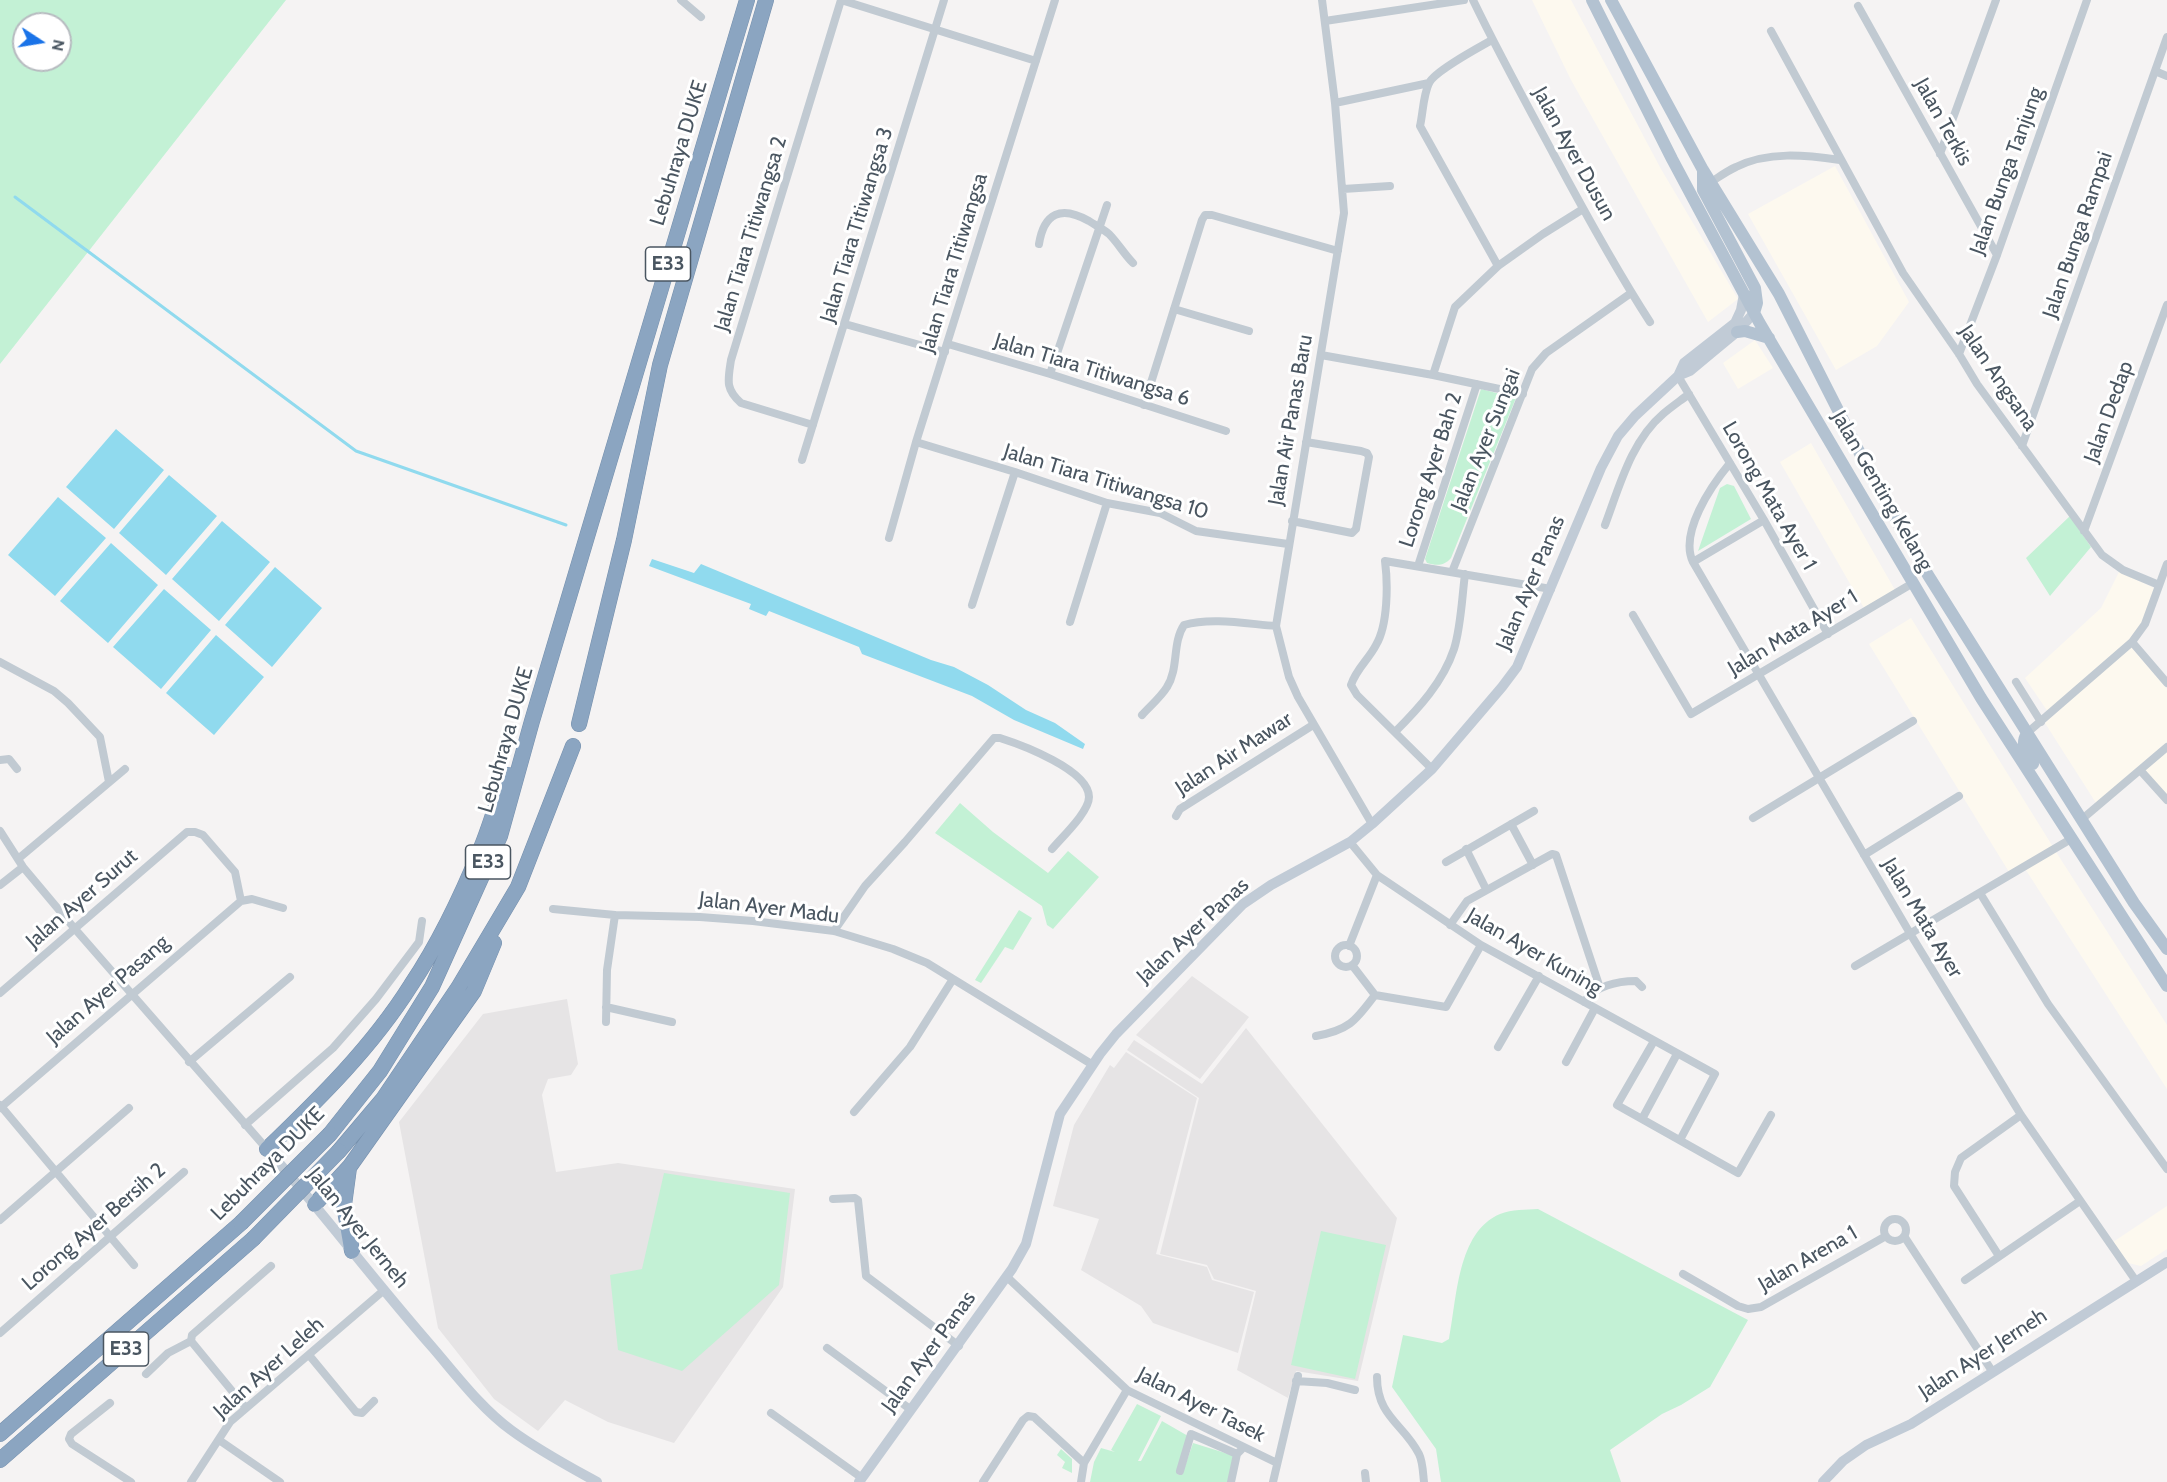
<!DOCTYPE html>
<style>
body{margin:0}
#map{position:relative;width:2167px;height:1482px;overflow:hidden;background:#f5f3f3;font-family:Cabin,sans-serif}
canvas{display:block}
.north{position:absolute;left:12px;top:12px;width:60px;height:60px;box-sizing:border-box;background:#fff;border:2px solid #b7bbc0;border-radius:50%;rotate:102deg;font-size:16px;font-weight:700;line-height:24px;text-align:center;color:#4a5661}
.north::after{content:'';display:block;margin:auto;width:21px;height:27px;background:#1a73e8;clip-path:polygon(50% 0,100% 100%,50% 72%,0 100%)}
</style>
<div id="map">
<canvas width="2167" height="1482"></canvas>
<div class="north">N</div>
</div>
<script>
const ctx = document.querySelector('canvas').getContext('2d');
ctx.lineJoin = 'round';
function fill(path, color) {
  ctx.fillStyle = color;
  ctx.fill(path, 'evenodd');
}
function trace(path, color, width, dash) {
  ctx.strokeStyle = color;
  ctx.lineWidth = width;
  ctx.lineCap = dash ? 'butt' : 'round';
  ctx.setLineDash(dash || []);
  ctx.stroke(path);
}
function drawText(font, color, halo, rows, align = 'center') {
  ctx.font = font + ' Cabin,sans-serif';
  ctx.lineWidth = 6;
  ctx.setLineDash([]);
  ctx.textBaseline = 'middle';
  ctx.strokeStyle = halo;
  ctx.fillStyle = color;
  for (const [text, x, y, turn = 0] of rows) {
    ctx.save();
    ctx.translate(x, y);
    ctx.rotate((+turn || 0) * Math.PI / 180);
    ctx.textAlign = isNaN(turn) ? turn : align;
    if (halo) ctx.strokeText(text, 0, 0);
    ctx.fillText(text, 0, 0);
    ctx.restore();
  }
}
const commercial = new Path2D(`
 M1532 0H1571L1661 169 1738 299 1708 322 1571 80Z
 M1835 166 1909 302 1877 346 1836 370 1748 214Z
 M1755 340 1773 368 1738 389 1723 363Z
 M1811 443 1895 590 1864 608 1780 462Z
 M2119 572 2154 588 2142 622 2130 639 2048 712 2025 678 2101 608Z
 M1911 618 2058 855 2167 1025V1089L2022 864 2009 872 1869 644Z
 M2131 647 2167 689V742L2096 803 2045 723Z
 M2167 752V795L2145 770Z
 M2167 1206V1249L2141 1266 2128 1263 2113 1242Z`);
const education = new Path2D(`
 M1192 976 1249 1017 1200 1079 1136 1035Z
 M567 999 578 1064 571 1075 548 1079 542 1095 556 1172 618 1163 795 1189 783 1287 674 1443 608 1422 565 1400 538 1431 494 1399 438 1328 399 1122 483 1014Z
 M1246 1028 1397 1218 1358 1381 1296 1371 1288 1398 1237 1370 1256 1291 1214 1279 1207 1265 1160 1254 1199 1098 1127 1050 1134 1040 1202 1084Z
 M1126 1052 1197 1098 1156 1254 1207 1267 1212 1280 1254 1292 1238 1353 1153 1323 1141 1306 1081 1270 1099 1219 1053 1206 1074 1125 1110 1065 1114 1068Z`);
const green = new Path2D(`
 M0 0H286L0 364ZM24 24H60V60H24Z
 M1481 389 1516 398 1451 558C1444 566 1437 566 1427 563L1425 559Z
 M1727 484 1734 486 1751 519 1698 551 1720 488Z
 M2070 516 2091 547 2050 596 2026 558Z
 M960 803 993 832 1048 873 1068 851 1099 877 1053 929 1047 925 1042 906 935 833Z
 M1019 910 1032 918 1013 950 1005 947 981 983 975 980Z
 M664 1173 790 1193 779 1285 682 1371 618 1350 610 1275 642 1269Z
 M1538 1209 1748 1320 1710 1387 1681 1405 1662 1414 1610 1450 1621 1482H1441L1436 1449 1392 1387 1403 1335 1442 1343 1449 1339C1457 1299 1457 1232 1500 1214 1512 1209 1526 1210 1538 1209Z
 M1321 1231 1386 1245 1355 1379 1291 1365Z
 M1137 1404 1161 1416 1138 1461H1141L1162 1421 1188 1436 1177 1474 1182 1475 1193 1443 1235 1456 1229 1482H1090L1094 1462 1101 1448 1115 1452 1111 1450Z
 M1061 1449 1072 1459V1473L1062 1468 1065 1462 1057 1455Z`);
const water = new Path2D(`
 M116 429 164 470 114 529 66 487Z
 M169 475 217 516 166 575 119 533Z
 M58 497 106 538 55 596 8 555Z
 M222 521 270 562 219 621 172 579Z
 M111 543 158 585 108 643 60 601Z
 M652 559 694 573 701 564 931 660 954 667 988 685 1026 710 1055 723 1085 744 1083 749 1014 720 972 696 862 654 859 647 769 611 766 616 749 609 751 604 649 566Z
 M275 567 322 608 272 667 225 625Z
 M164 589 211 630 161 689 113 647Z
 M216 635 264 677 214 735 166 693Z`);
const stream = new Path2D(`
 M15 197 356 451 566 525`);
const street = new Path2D(`
 M681 0 701 17
 M841 0 1036 61
 M1322 0 1335 103 1344 213 1276 626 1289 677 1298 697 1372 824
 M1473 0C1498 52 1526 103 1554 155 1584 211 1615 268 1650 322
 M1858 6 1997 255
 M1325 21 1464 0
 M1771 31 1903 273 1959 354 1977 384 2102 555 2123 570 2159 585
 M1492 40C1478 48 1435 71 1429 83 1423 96 1423 113 1420 126L1498 266
 M2155 71 2167 76
 M1335 103 1429 83
 M1940 154 1996 0
 M1711 182C1719 177 1727 171 1736 167 1768 151 1805 155 1840 160
 M1343 189 1390 186
 M1039 244C1044 213 1061 205 1089 221 1095 225 1103 229 1109 234 1118 243 1124 254 1133 263
 M1174 309 1249 331
 M845 324 945 352
 M948 344 1050 374 1226 431
 M1959 354 1997 255 2087 0
 M1321 355 1433 375 1523 394
 M1050 374 1107 205
 M1433 375 1455 307 1498 266 1543 234 1583 209
 M1678 376 1764 520 1828 634
 M1144 405 1202 220 1205 215H1212L1338 251
 M813 425 741 403C725 389 728 380 731 360L841 0
 M916 442 1015 472 1107 503 1160 513 1196 531 1288 544
 M2022 446 2167 37
 M802 460 944 0
 M1730 463C1711 486 1679 533 1693 562L1911 935 2021 1115 2136 1281
 M1292 521 1352 533 1356 529 1369 457 1367 453 1361 451 1306 442
 M1605 525C1619 488 1631 441 1663 414 1671 407 1680 401 1689 394
 M2084 531 2167 305
 M889 538 916 442 1055 0
 M1693 562 1764 520
 M1418 566 1477 384
 M1452 572 1532 369 1546 353 1631 293
 M972 605 1015 472
 M1633 615 1691 714 1913 583
 M1070 622 1107 503
 M2132 642 2167 683
 M0 662 54 691 68 703 100 737 109 782
 M2016 682 2041 722
 M1142 715C1150 706 1161 697 1167 687 1179 668 1172 643 1184 625 1211 617 1248 624 1276 626
 M1395 732C1419 708 1443 682 1454 649 1461 627 1462 597 1465 574
 M2027 733 2132 642 2145 624 2167 564
 M0 760 9 759 17 769
 M1432 769 1357 695 1351 685C1356 669 1369 659 1376 645 1388 625 1388 584 1385 561L1551 589
 M2140 770 2167 800
 M1176 816 1180 809 1313 725
 M1753 818 1913 721
 M2081 820 2167 747
 M1511 824 1533 865
 M0 831 23 867 75 929 267 1149
 M1350 842 1377 875 1481 945 1715 1074 1680 1140
 M1466 849 1486 889
 M1864 855 1959 796
 M18 859 125 769
 M1446 862 1534 811
 M0 885 23 867
 M1980 893 2048 1004 2167 1169
 M553 909 615 915 700 917 753 921 834 931 893 949 927 963 1093 1065
 M1450 925 1467 901 1552 854 1556 855 1600 988
 M834 931 865 886 905 842 994 738H1000C1022 745 1089 770 1089 797 1089 812 1062 837 1052 849
 M1335 956a11 11 0 1 1 22 0a11 11 0 1 1-22 0Z
 M1349 946 1377 875
 M1855 966 2071 839
 M0 993 187 832H195L203 835 235 872 241 901 252 899 283 908
 M1375 995 1446 1007 1481 945
 M1584 1002C1595 986 1617 981 1636 981L1642 987
 M606 1007 672 1022
 M606 1022 607 970 615 915
 M1316 1036C1350 1030 1356 1020 1375 995L1352 965
 M1654 1041 1617 1105 1738 1173 1771 1115
 M1498 1047 1539 976
 M189 1062 290 977
 M1566 1062 1595 1008
 M0 1105 134 1265
 M0 1108 241 901
 M854 1112 910 1047 953 979
 M1642 1119 1677 1054
 M245 1125 333 1048 376 999 419 942 422 921
 M833 1199 855 1198 858 1200 866 1276 959 1346
 M1884 1230a11 11 0 1 1 22 0a11 11 0 1 1-22 0Z
 M0 1220 129 1108
 M1904 1236 1992 1371
 M1999 1256 1954 1186 1955 1172 1961 1158 2021 1115
 M1683 1274 1738 1306 1748 1309 1761 1307 1886 1236
 M1007 1277 1127 1390 1277 1463
 M1965 1280 2080 1201
 M0 1333 184 1172
 M191 1341 246 1408
 M827 1348 910 1409
 M309 1355 356 1412 362 1413 374 1401
 M146 1374 168 1353 191 1341 192 1335 271 1266
 M1377 1377C1377 1417 1404 1424 1419 1454 1423 1462 1423 1474 1424 1482
 M1296 1381 1327 1383 1355 1390
 M110 1403 71 1434 69 1439 72 1444 131 1482
 M771 1413 862 1478
 M219 1440 280 1482
 M1180 1471 1191 1434 1237 1454
 M1365 1473 1366 1482
 M191 1482 230 1422 383 1291
 M983 1482 1023 1420 1028 1416 1034 1417 1084 1463
 M1081 1482 1084 1463 1127 1390
 M1231 1482 1237 1454 1241 1450
 M1273 1482 1298 1376`);
const secondary = new Path2D(`
 M1678 376 1684 363 1735 323 1741 310 1744 294
 M267 1149C324 1214 376 1283 433 1348 457 1376 481 1408 511 1430 538 1450 568 1466 597 1482
 M859 1482 1012 1269 1026 1244 1060 1114 1100 1054 1116 1034 1243 904 1271 885 1350 842 1372 824 1432 769 1502 687 1517 667 1601 468 1618 436 1635 416 1678 376 1690 371 1714 351 1737 332 1754 313
 M1823 1482 1843 1461 1866 1445 1911 1424 2167 1262`);
const primary = new Path2D(`
 M1592 0 1672 159 1759 322 1981 698 2167 986
 M1611 0 1703 170 1779 294 1876 485 1928 575 2134 903 2167 949
 M1703 171V190L1755 288 1757 303 1754 313
 M1737 332 1745 331 1769 338
 M2027 733C2020 745 2026 753 2033 764`);
const highway = new Path2D(`
 M579 724 624 540 660 365 766 0
 M330 1134 380 1071 432 987 500 836 532 721 747 0
 M267 1149C320 1098 372 1047 411 985 439 943 462 895 481 848 491 824 497 799 508 775
 M339 1151 383 1099 458 988 518 887 573 746
 M349 1168 344 1205 352 1251
 M315 1204 350 1166 474 991 494 943
 M0 1434 241 1223
 M0 1460 253 1239`);
const highwayBridge = new Path2D(`
 M241 1223 330 1134
 M253 1239 339 1151`);
const shields = [
 [668,264,45],
 [488,862,45],
 [126,1349,45]
];
const shieldNames = [
 ["E33",668,264],
 ["E33",488,862],
 ["E33",126,1349]
];
const streetNames = [
 ["Jalan Terkis",1943,122,61],
 ["Lebuhraya DUKE",679,153,-73],
 ["Jalan Ayer Dusun",1574,154,61],
 ["Jalan Bunga Tanjung",2007,171,-70],
 ["Jalan Tiara Titiwangsa 3",857,225,-73],
 ["Jalan Tiara Titiwangsa 2",751,234,-73],
 ["Jalan Bunga Rampai",2078,235,-71],
 ["Jalan Tiara Titiwangsa",954,263,-73],
 ["Jalan Tiara Titiwangsa 6",1092,370,17],
 ["Jalan Angsana",1998,378,56],
 ["Jalan Dedap",2109,412,-70],
 ["Jalan Air Panas Baru",1291,420,-80],
 ["Jalan Ayer Sungai",1486,440,-68],
 ["Lorong Ayer Bah 2",1431,470,-72],
 ["Jalan Tiara Titiwangsa 10",1106,482,17],
 ["Jalan Genting Kelang",1882,491,60],
 ["Lorong Mata Ayer 1",1769,496,60],
 ["Jalan Ayer Panas",1531,583,-67],
 ["Jalan Mata Ayer 1",1793,633,-31],
 ["Lebuhraya DUKE",506,740,-74],
 ["Jalan Air Mawar",1234,754,-33],
 ["Jalan Ayer Surut",82,899,-41],
 ["Jalan Ayer Madu",769,908,7],
 ["Jalan Mata Ayer",1922,918,59],
 ["Jalan Ayer Panas",1193,931,-43],
 ["Jalan Ayer Kuning",1534,952,30],
 ["Jalan Ayer Pasang",108,990,-41],
 ["Lebuhraya DUKE",268,1164,-45],
 ["Lorong Ayer Bersih 2",94,1227,-41],
 ["Jalan Ayer Jerneh",358,1228,51],
 ["Jalan Arena 1",1808,1259,-30],
 ["Jalan Ayer Panas",929,1352,-54],
 ["Jalan Ayer Jerneh",1983,1354,-33],
 ["Jalan Ayer Leleh",269,1368,-42],
 ["Jalan Ayer Tasek",1201,1405,27]
];
fill(commercial, '#fdf9ef');
fill(education, '#e6e4e5');
fill(green, '#c3f1d5');
fill(water, '#90daee');
trace(stream, '#90daee', 3);
trace(highway, '#7690ad', 16);
trace(street, '#c1cad2', 8);
trace(secondary, '#c1cbd6', 10);
trace(primary, '#b3c2d1', 12);
trace(highway, '#8ba5c1', 15);
trace(highwayBridge, '#7690ad', 16, []);
trace(highwayBridge, '#8ba5c1', 15);
for (const [x, y, w] of shields) {
  const box = new Path2D();
  box.roundRect(x - w / 2, y - 17, w, 34, 4.5);
  ctx.fillStyle = '#fff';
  ctx.fill(box);
  trace(box, '#4a5661', 1.5);
}
drawText('bold 20px', '#4a5661', null, shieldNames);
drawText('21px', '#4a5661', '#fff', streetNames);
</script>
